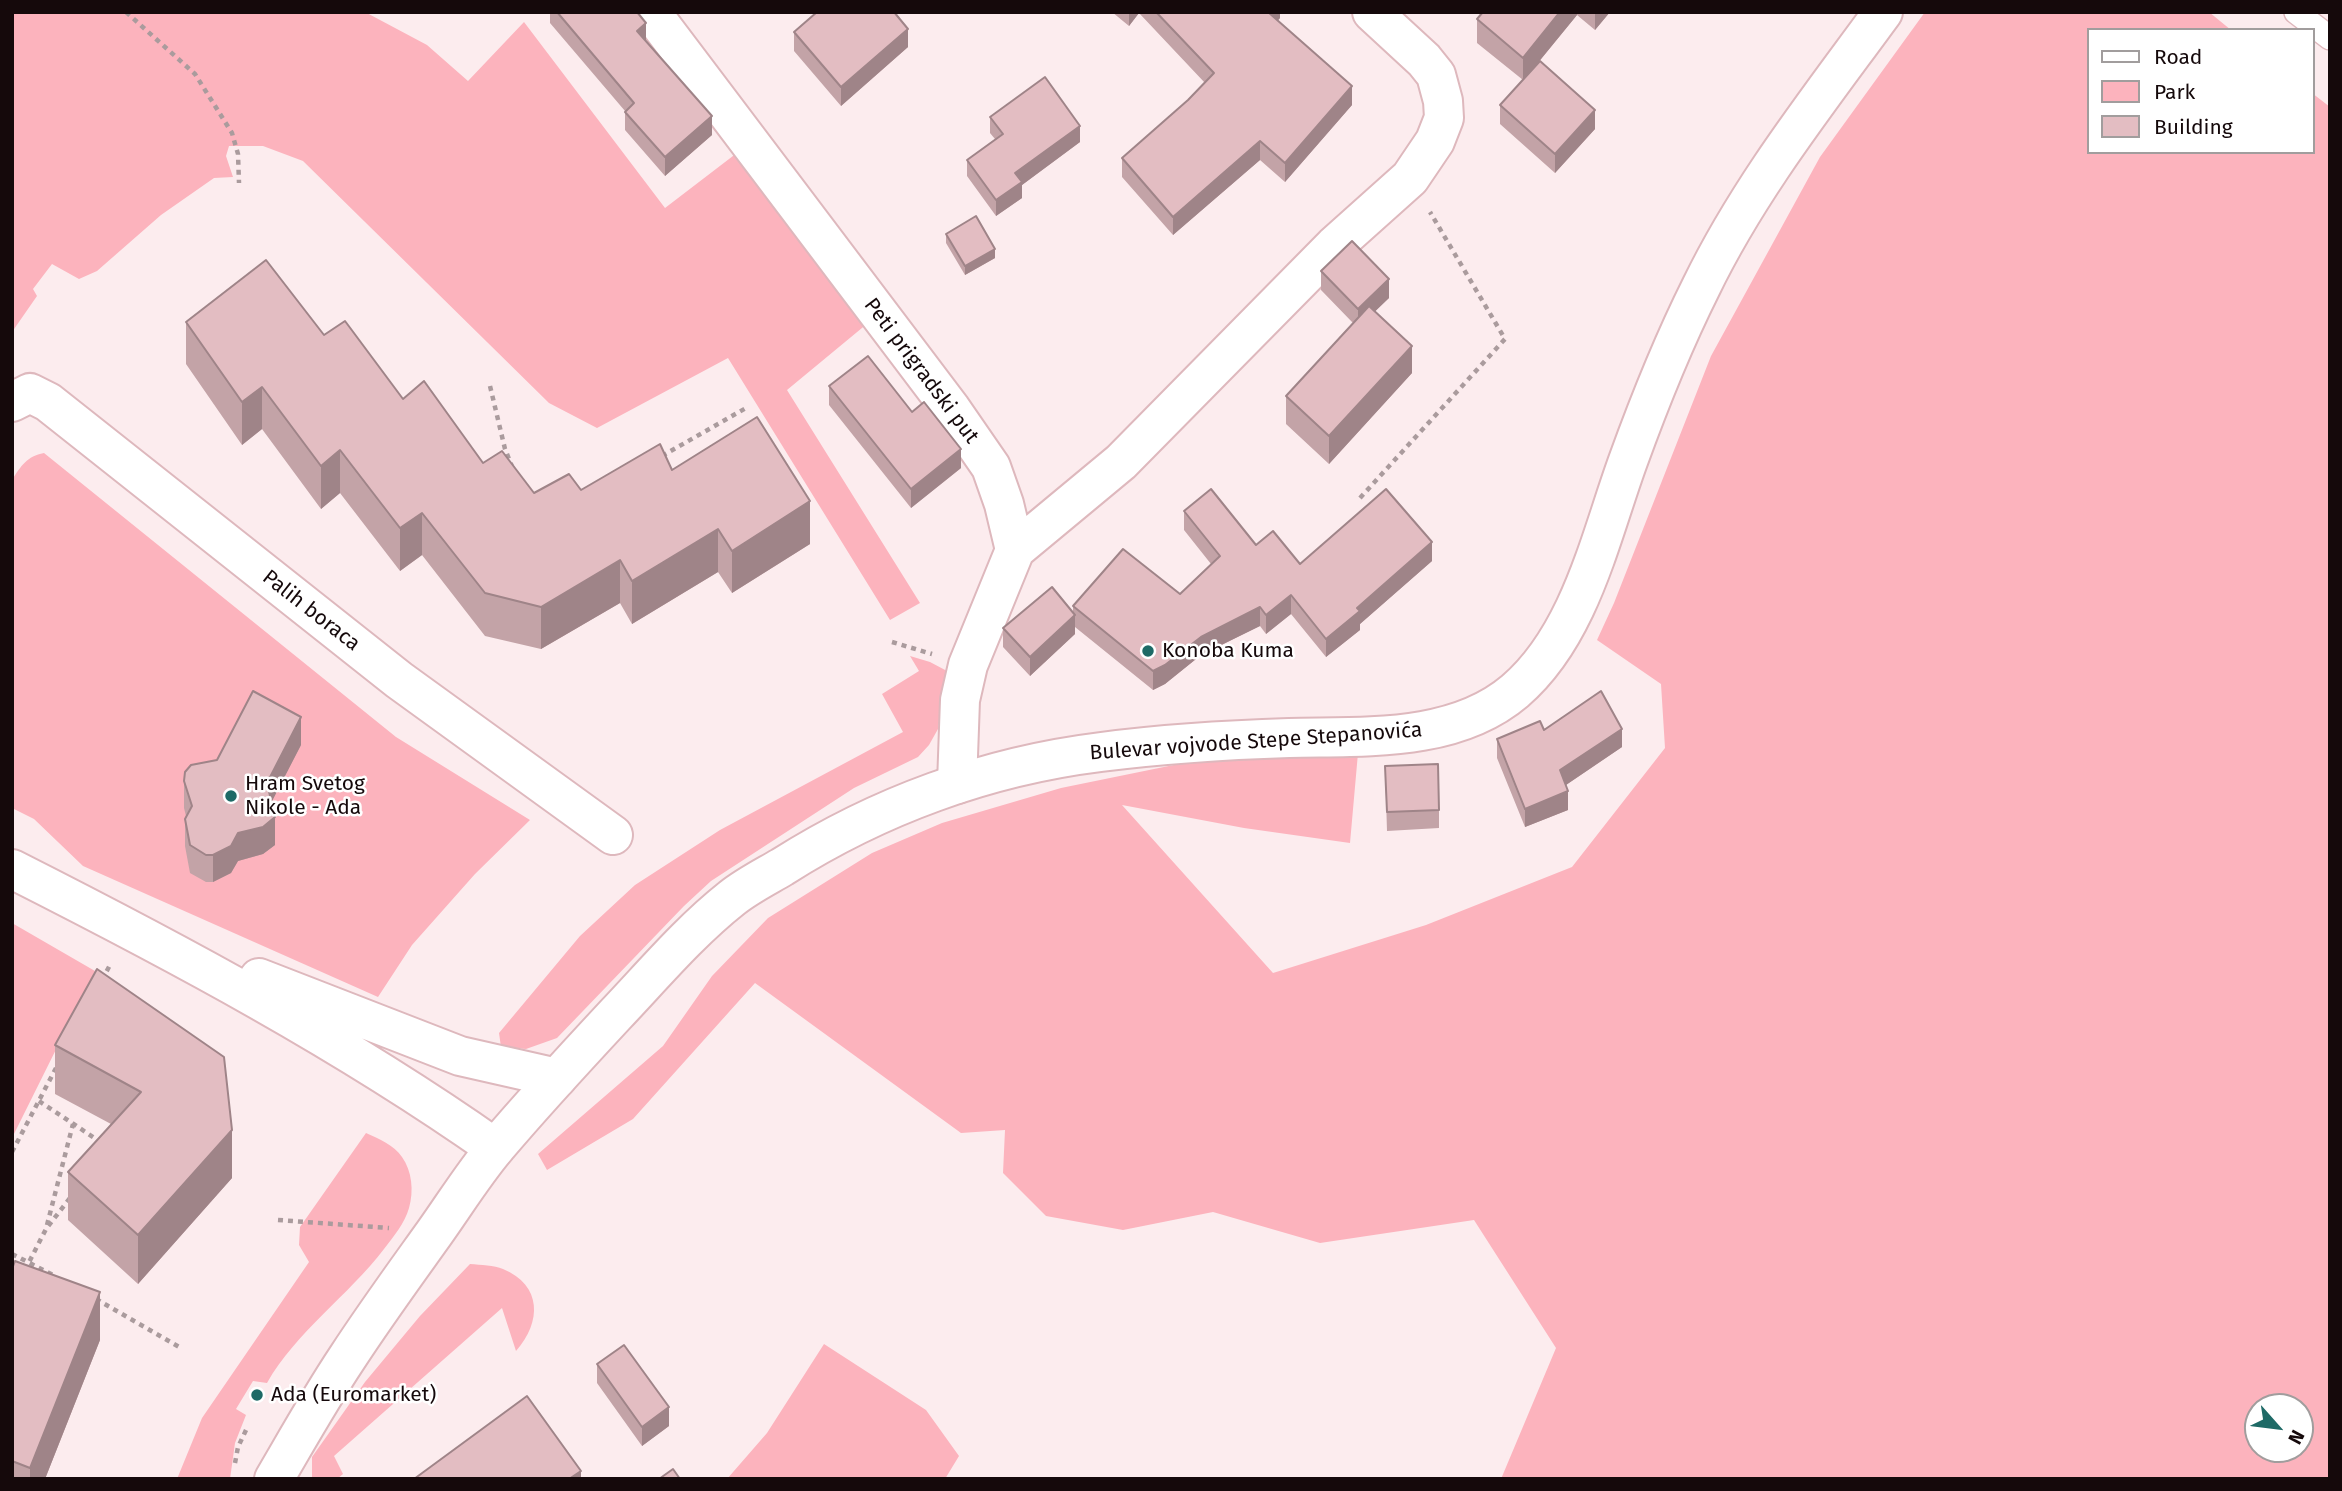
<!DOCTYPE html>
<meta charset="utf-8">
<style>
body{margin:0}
#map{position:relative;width:2342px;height:1491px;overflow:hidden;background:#fcecee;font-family:"Fira Sans",sans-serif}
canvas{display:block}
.frame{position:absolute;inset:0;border:14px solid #15090b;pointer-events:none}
.legend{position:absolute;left:2087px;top:28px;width:228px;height:126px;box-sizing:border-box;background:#fff;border:2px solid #a19d9d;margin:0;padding:9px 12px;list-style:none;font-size:21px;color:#15090b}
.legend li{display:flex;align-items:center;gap:14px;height:35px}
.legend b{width:35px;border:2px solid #a19d9d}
.north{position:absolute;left:2244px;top:1393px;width:70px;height:70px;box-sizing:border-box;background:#fff;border:2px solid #a19d9d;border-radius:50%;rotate:118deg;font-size:19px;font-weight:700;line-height:28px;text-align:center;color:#15090b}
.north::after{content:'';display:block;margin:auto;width:24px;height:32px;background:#1e6a66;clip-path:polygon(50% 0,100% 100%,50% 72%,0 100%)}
</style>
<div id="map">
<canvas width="2342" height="1491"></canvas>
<div class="frame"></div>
<ul class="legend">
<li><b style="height:9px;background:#fff"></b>Road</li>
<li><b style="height:19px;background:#fcb3bd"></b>Park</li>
<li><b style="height:19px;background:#e3bdc2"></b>Building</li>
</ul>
<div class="north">N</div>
</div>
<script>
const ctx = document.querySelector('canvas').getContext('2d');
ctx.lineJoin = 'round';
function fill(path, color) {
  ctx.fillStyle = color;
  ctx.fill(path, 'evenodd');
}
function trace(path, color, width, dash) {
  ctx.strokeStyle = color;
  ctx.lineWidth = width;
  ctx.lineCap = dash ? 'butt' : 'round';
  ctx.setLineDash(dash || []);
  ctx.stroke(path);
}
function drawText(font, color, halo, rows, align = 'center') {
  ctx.font = font + ' "Fira Sans",sans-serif';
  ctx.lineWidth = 5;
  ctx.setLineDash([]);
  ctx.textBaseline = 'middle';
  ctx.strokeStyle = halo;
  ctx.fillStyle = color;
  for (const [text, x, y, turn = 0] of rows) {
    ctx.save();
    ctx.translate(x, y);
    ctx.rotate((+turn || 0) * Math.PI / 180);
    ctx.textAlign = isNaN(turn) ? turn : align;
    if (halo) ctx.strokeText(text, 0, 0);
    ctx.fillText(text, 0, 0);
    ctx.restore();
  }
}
const green = new Path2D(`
 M12 12H365L427 45 468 81 524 22 665 208 746 146 868 323 787 390 920 603 890 620 728 358 597 428 549 403 303 161 263 146H229L226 156 233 177 214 178 161 215 97 271 79 279 52 264 33 289 37 296 12 332Z
 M1925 12H2209L2231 30H2088V152H2312V93L2330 107V1479H1501L1556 1348 1474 1220 1320 1243 1213 1212 1123 1230 1046 1216 1003 1173 1005 1130 961 1133 755 983 633 1119 547 1170 538 1154 663 1046 712 976 768 918 872 853 942 823 1061 788 1203 759 1358 753 1350 843 1244 828 1122 805 1273 973 1426 925 1572 867 1665 748 1661 684 1597 640 1614 603 1711 356 1820 157ZM2258 1407H2300V1449H2258Z
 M44 453 396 737 530 820 475 874 412 945 378 997 83 866 34 819 12 808V480C21 466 27 456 44 453Z
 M910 656 930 662 947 671 938 729 929 745 918 757 854 788 711 881 684 906 557 1038 526 1049 501 1047 499 1033 580 936 635 885 720 830 903 732 882 694 919 671Z
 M12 923 95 971 12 1138Z
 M366 1133C379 1139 394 1145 402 1157 412 1171 414 1191 409 1208 405 1223 393 1237 384 1249 348 1296 296 1332 267 1383L253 1381 236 1409 246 1415 235 1443 230 1479H177L202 1418 309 1262 299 1245 300 1227Z
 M470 1264C481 1265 494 1265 503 1269 542 1285 542 1322 516 1351L502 1308 334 1456 343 1474 337 1479H312V1457L365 1382 420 1316Z
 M824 1344 926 1410 959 1456 945 1479H727L767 1433Z`);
const path = new Path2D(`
 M126 12 195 74 232 133 238 154 239 183
 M490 386 505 449 513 469
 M662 456 746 408
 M1360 498 1505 339 1430 212
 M892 642 932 654
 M102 980 110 965
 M39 1101 102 1143
 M12 1152 56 1068
 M278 1220 389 1228
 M47 1225 73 1124
 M12 1254 55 1276
 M25 1270 46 1229 70 1198
 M96 1299 181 1348
 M235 1463 238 1447 247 1428`);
const service = new Path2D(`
 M2296 12 2330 38`);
const minor = new Path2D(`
 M651 12 951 409 991 467 1004 504 1015 550 968 665 960 700 957 784
 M12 402 30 393 48 402 399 680 613 835
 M1015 550 1121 462 1334 246 1410 178 1435 141 1444 118 1443 101 1436 75 1424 60 1372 12
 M12 869C178 953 343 1041 495 1148
 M259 978 460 1056 557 1078`);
const primary = new Path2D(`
 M274 1479C298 1438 321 1397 347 1358 375 1315 405 1274 435 1232 455 1204 474 1173 497 1146 535 1101 575 1058 615 1015 653 975 689 932 732 898 747 886 765 877 782 867 878 806 987 766 1101 752 1163 744 1226 740 1289 738 1363 736 1454 743 1515 691 1580 635 1600 538 1628 461 1649 403 1673 343 1701 287 1749 188 1818 101 1883 12`);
const wall = new Path2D(`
 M550 12H637L646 42 712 135 665 176 625 130V111L550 23Z
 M1112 12H1280V18L1278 21 1352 105 1285 182 1260 160 1173 235 1122 177V158L1188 100 1205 83 1139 13 1129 26Z
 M1483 12H1610L1595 30 1577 15 1537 64 1595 129 1555 173 1500 124V105L1523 80 1477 43V19Z
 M794 32 908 47 841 106 794 51Z
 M990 117 1080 142 1022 185V198L996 216 967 176V160L995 139 990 133Z
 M946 234 995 258 965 275 946 243Z
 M1321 271 1389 298 1375 311 1412 373 1329 464 1286 424V396L1353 323 1321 290Z
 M186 322 324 335 483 463 534 493 581 490 672 470 810 544 732 593 718 572 632 624 620 603 541 649 485 636 422 555 400 571 340 493 321 509 262 429 242 445 186 364Z
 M829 386 912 412 961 468 911 508 829 405Z
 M1184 511 1256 545 1300 564 1432 561 1360 624V630L1326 657 1291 614 1266 634 1260 626 1201 655 1165 684 1153 690 1075 627V634L1030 676 1003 647V628L1073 612V606L1180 594 1211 564 1184 530Z
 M1497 739 1622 747 1566 785 1568 810 1525 827 1497 758Z
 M301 745 271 802 275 845 263 854 238 861 231 873 213 882H206L190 873 185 846V819L186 816 184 808V781Z
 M1385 766 1439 810V828L1387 831Z
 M55 1045 232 1130V1178L138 1284 68 1220V1172L111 1124 55 1094Z
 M12 1269 100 1340 45 1479H12Z
 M597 1364 669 1426 642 1446 597 1383Z`);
const shadedWall = new Path2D(`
 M1129 12H1139V13L1129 26Z
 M1267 12H1280V18L1267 30Z
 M1560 12H1577V15L1523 81V58Z
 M1595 12H1610L1595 30Z
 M646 23V42L637 31Z
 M908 29V47L841 106V87Z
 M1352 86V105L1285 182V163Z
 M1595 110V129L1555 173V154Z
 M712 116V135L665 176V157Z
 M1080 126V142L1022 185V198L996 216V200L1015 173Z
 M1260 141V160L1173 235V217Z
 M995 249V258L965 275V266Z
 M1389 279V298L1358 328V309Z
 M1412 346V373L1329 464V436Z
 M262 387V429L242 445V402Z
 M961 449V468L911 508V489Z
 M340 450V493L321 509V466Z
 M810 501V544L732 593V551Z
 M422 513V555L400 571V528Z
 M718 529V572L632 624V581Z
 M1432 542V561L1360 624V630L1326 657V639L1357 608Z
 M620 560V603L541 649V607Z
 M1291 595V614L1266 634V615Z
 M1260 607V626L1201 655 1165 684 1153 690V671L1201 637Z
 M1075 615V634L1030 676V657Z
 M301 717V745L267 811V783Z
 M1622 729V747L1560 789V770Z
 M1568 791V810L1525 827V809Z
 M275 817V845L263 854 238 861 231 873 213 882V855L238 833Z
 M232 1130V1178L138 1284V1235Z
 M100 1292V1340L45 1479H30V1468Z
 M669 1407V1426L642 1446V1427Z
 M581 1471V1479H569Z`);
const building = new Path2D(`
 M557 12H637L646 23 637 31 712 116 665 157 625 112 634 103Z
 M817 12H894L908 29 841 87 794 32Z
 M1156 12H1268L1352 86 1285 163 1260 141 1173 217 1122 158 1188 100 1214 73Z
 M1483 12H1560L1523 58 1477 19Z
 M1540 61 1595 110 1555 154 1500 105Z
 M1045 77 1080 126 1015 173 1022 182 996 200 967 160 1003 134 990 117Z
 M976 216 995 249 965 266 946 234Z
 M1352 241 1389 279 1358 309 1321 271Z
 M266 260 324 335 345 321 403 399 424 381 483 463 502 451 534 493 569 474 581 490 660 444 672 470 757 417 810 501 732 551 718 529 632 581 620 560 541 607 485 593 422 513 400 528 340 450 321 466 262 387 242 402 186 322Z
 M1369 306 1412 346 1329 436 1286 396Z
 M868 356 912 412 924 402 961 449 911 489 829 386Z
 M1211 489 1256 545 1273 531 1300 564 1386 489 1432 542 1357 608 1360 611 1326 639 1291 595 1266 615 1260 607 1201 637 1165 665 1153 671 1073 606 1123 549 1180 594 1220 556 1184 511Z
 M1052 587 1075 615 1030 657 1003 628Z
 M253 691 301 717 267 783 275 817 263 827 238 833 231 846 213 855H206L190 845 185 819 192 806 184 781 185 772 191 765 217 760Z
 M1601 691 1622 729 1560 770 1568 791 1525 809 1497 739 1540 721 1544 730Z
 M1438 764 1439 810 1387 812 1385 766Z
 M97 969 224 1057 232 1130 138 1235 68 1172 141 1092 55 1045Z
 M15 1261 100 1292 30 1468 12 1461V1269Z
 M624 1345 669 1407 642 1427 597 1364Z
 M527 1396 581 1471 569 1479H414Z
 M673 1469 680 1479H659Z`);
const markers = [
 [1148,651,7,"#1e6a66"],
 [231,796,7,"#1e6a66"],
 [257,1395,7,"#1e6a66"]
];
const streetNames = [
 ["Peti prigradski put",921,371,53],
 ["Palih boraca",311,611,38],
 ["Bulevar vojvode Stepe Stepanovića",1256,742,-4]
];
const poiNames = [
 ["Konoba Kuma",1162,651],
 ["Hram Svetog",245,784],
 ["Nikole - Ada",245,808],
 ["Ada (Euromarket)",271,1395]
];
fill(green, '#fcb3bd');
trace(service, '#deb8bd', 26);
trace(minor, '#deb8bd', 42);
trace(primary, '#deb8bd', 42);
trace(path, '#aa9b9d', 4.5, [5, 5]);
trace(service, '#fff', 23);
trace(minor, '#fff', 38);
trace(primary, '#fff', 38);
fill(wall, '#c3a3a7');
fill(shadedWall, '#9f8488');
fill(building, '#e3bdc2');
trace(building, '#9f8488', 2);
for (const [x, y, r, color] of markers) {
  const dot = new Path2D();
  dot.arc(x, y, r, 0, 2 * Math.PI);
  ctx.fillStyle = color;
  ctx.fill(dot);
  trace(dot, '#fff', 2.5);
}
drawText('21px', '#15090b', '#fff', streetNames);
drawText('21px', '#15090b', '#fff', poiNames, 'left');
</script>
